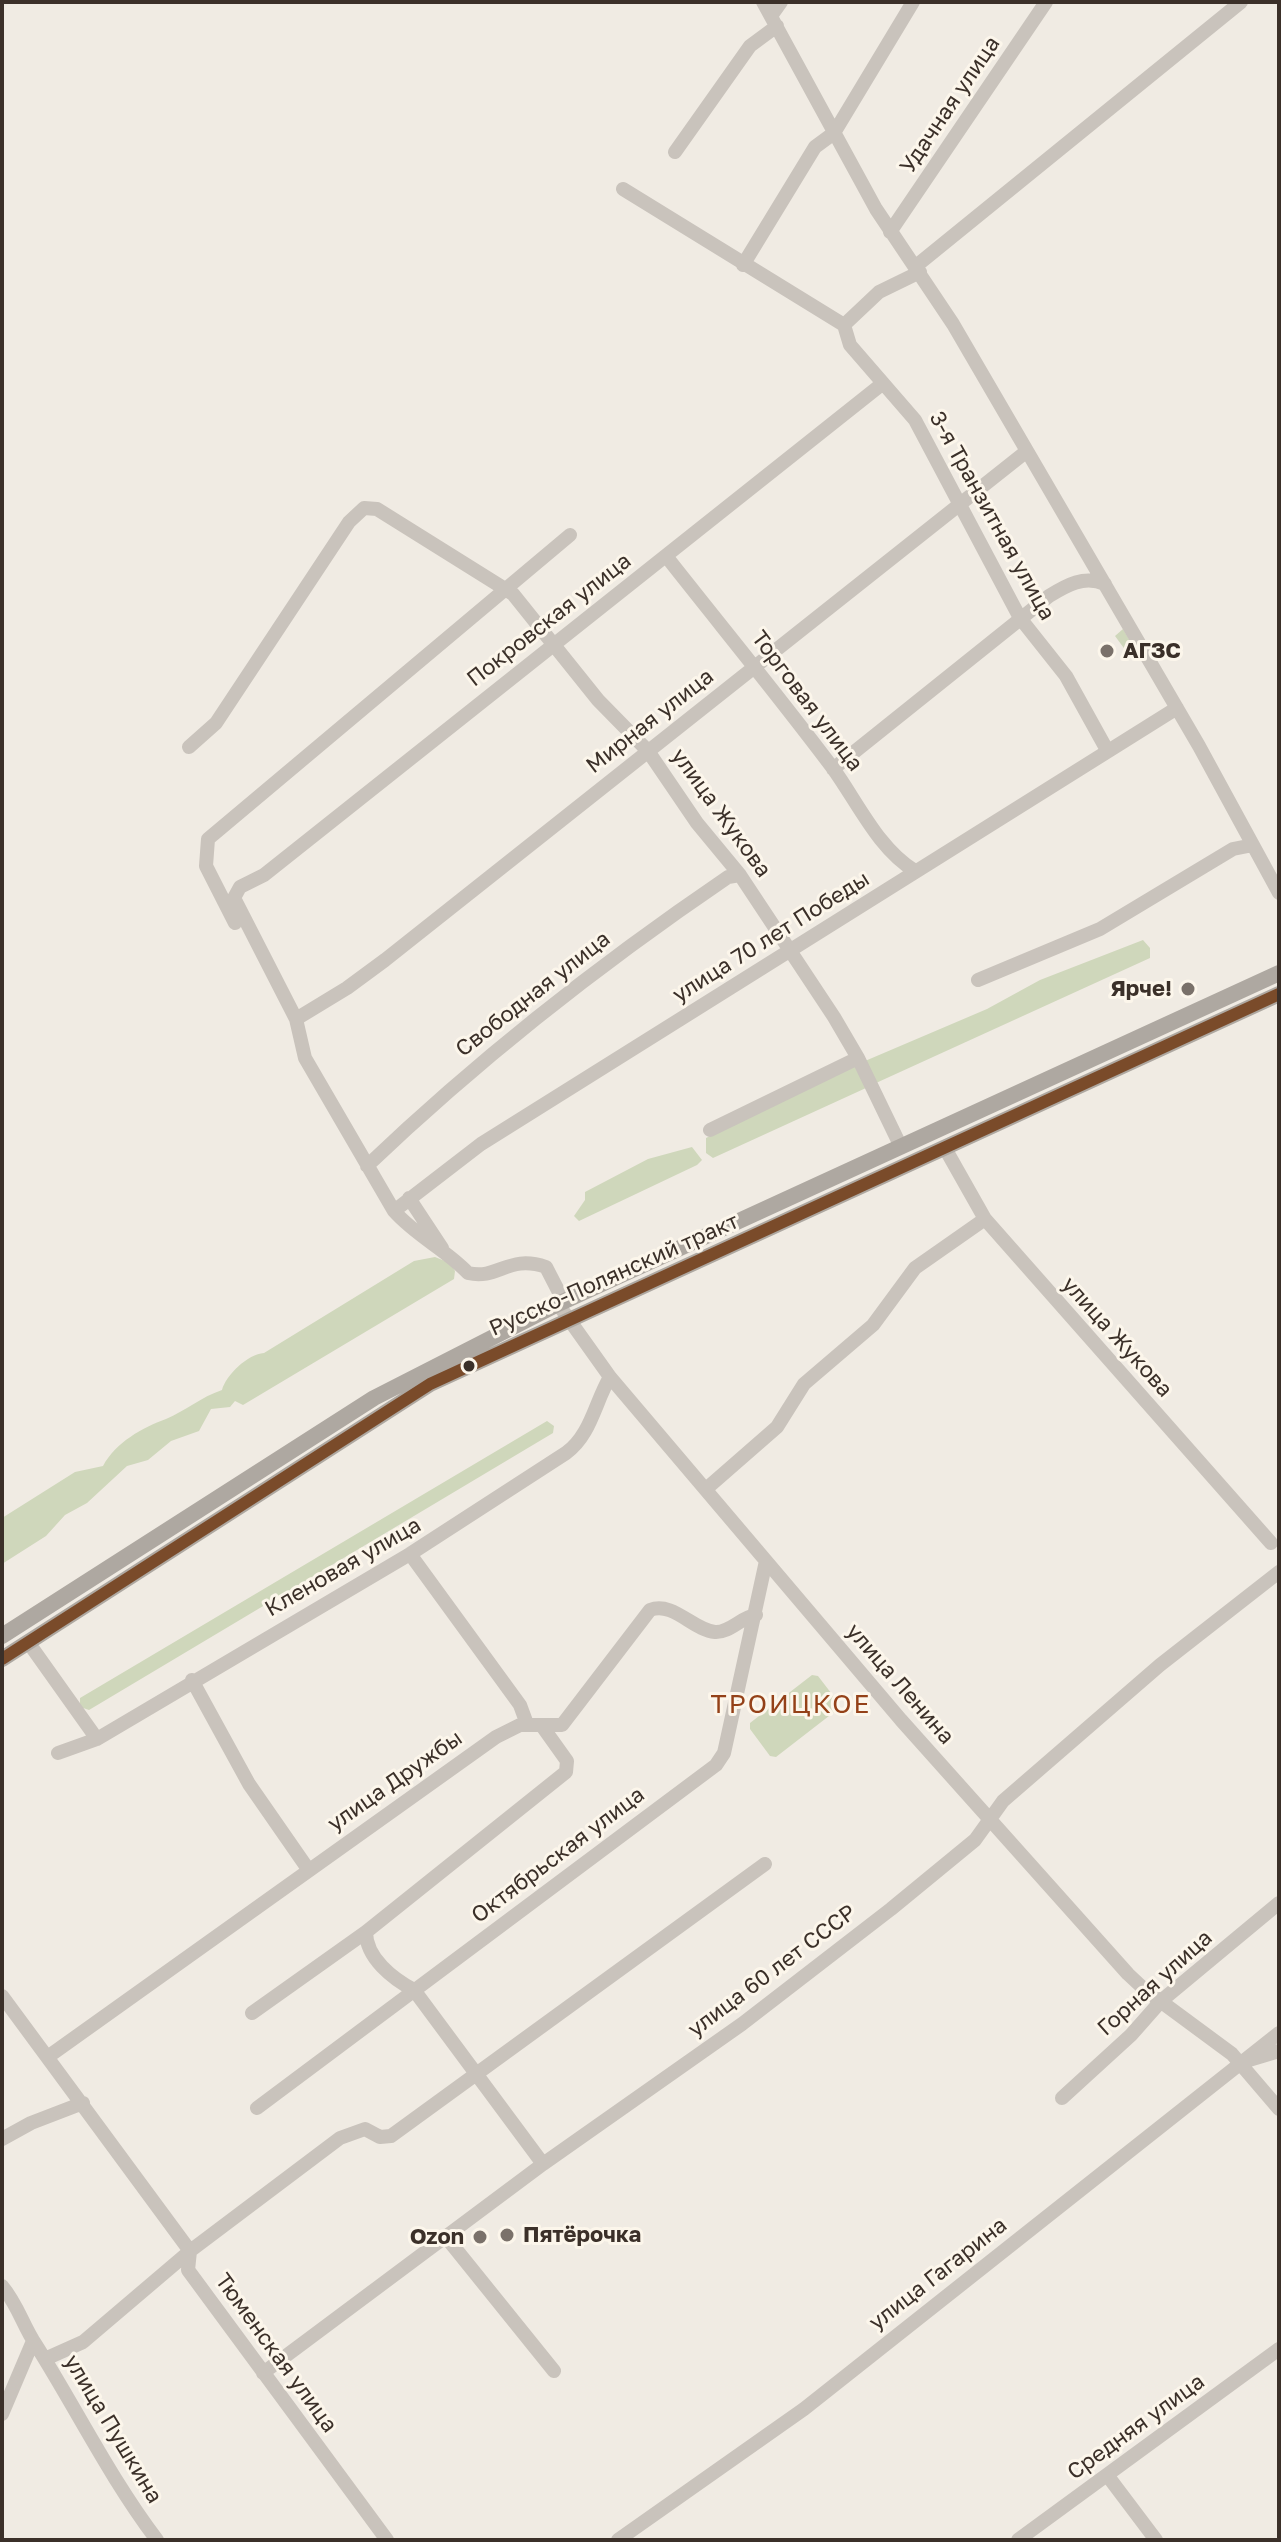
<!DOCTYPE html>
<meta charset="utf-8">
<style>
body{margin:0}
#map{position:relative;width:1281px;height:2542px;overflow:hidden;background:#f0ebe3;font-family:"Golos Text",sans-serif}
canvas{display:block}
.frame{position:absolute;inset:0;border:4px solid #3b3029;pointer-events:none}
</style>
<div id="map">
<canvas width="1281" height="2542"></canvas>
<div class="frame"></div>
</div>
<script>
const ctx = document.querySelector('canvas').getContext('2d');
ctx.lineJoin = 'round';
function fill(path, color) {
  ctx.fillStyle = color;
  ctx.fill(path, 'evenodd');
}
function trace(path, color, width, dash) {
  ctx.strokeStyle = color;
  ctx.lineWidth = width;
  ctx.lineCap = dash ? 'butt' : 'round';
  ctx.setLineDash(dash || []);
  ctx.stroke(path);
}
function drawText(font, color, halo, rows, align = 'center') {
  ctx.font = font + ' "Golos Text",sans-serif';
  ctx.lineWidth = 6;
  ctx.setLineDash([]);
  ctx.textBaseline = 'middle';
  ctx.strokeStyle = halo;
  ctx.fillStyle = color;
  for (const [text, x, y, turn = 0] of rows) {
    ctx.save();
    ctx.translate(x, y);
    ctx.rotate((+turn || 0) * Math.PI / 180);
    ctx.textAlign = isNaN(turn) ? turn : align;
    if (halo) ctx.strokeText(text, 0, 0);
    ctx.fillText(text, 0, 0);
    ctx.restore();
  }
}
const green = new Path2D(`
 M1123 629 1136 651 1129 655 1115 636Z
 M1143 940 1150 948V958L876 1083 865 1061 987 1009 1040 980Z
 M855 1065 866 1088 713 1158 706 1153V1138Z
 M692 1147 702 1160 697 1165 579 1221 574 1216 585 1200V1192L648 1159Z
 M435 1257 450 1263 455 1271 454 1279 243 1405 235 1401 230 1407 211 1409 199 1431 171 1441 148 1460 127 1466 87 1503 65 1515 46 1536 2 1564V1518L75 1472 103 1466C116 1442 142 1428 166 1419 185 1411 201 1397 222 1390 226 1375 248 1354 264 1353L414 1261Z
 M547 1421 554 1426 553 1433 89 1710 80 1707V1698Z
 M812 1675 818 1676 838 1702V1709L776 1757 770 1756 750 1729V1723Z`);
const minor = new Path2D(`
 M763 2 876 209 953 324 1199 746 1279 893
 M771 16 781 2
 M675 152 750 46 777 26
 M623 189 844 325 850 345 915 420 1020 618 1066 676 1107 750
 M890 232 1046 2
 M743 265 815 147 834 133 913 2
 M916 266 1241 2
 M844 325 879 292 920 272
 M666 556C721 626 778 695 832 767 857 801 878 849 915 871
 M189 747 216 723 349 522 364 508 377 509 513 594 598 700 648 751 697 823 740 875 834 1017 858 1058 901 1147
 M833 769 1049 596C1067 585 1084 575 1105 584
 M235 923 206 866 208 839 570 535
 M978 980 1100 929 1233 849 1253 845
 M296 1019 347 988 385 960 1027 451
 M710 1130 858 1058
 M946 1150 985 1219 1271 1543
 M367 1166C479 1059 600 964 728 877L740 875
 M409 1198 442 1248
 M394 1211 481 1144 1177 708
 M564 1302 546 1267C508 1254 499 1280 468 1273 445 1249 416 1236 394 1211L305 1058 296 1019 234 898 240 887 264 875 882 384
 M558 1304 610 1377 901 1720 1128 1974 1144 1989 1232 2054 1279 2109
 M706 1489 777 1427 804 1384 873 1325 915 1268 985 1219
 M410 1554 520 1705 527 1724
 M28 1642 97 1739
 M192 1680 249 1784 308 1869
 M542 1726 567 1761 566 1772 366 1932C366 1958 393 1979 414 1990L543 2164
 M58 1753 97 1739 410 1554 566 1453C591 1435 595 1402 610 1377
 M2 1996 190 2251 188 2270 387 2540
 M252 2013 366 1932
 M49 2056 496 1737 520 1725H562L650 1610C673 1601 693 1630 715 1632 730 1633 741 1617 756 1615
 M1249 2060 1279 2051
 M1062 2098 1131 2035 1161 2001 1279 1903
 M257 2108 716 1765 724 1753 766 1561
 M2 2139 31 2123 83 2103
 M446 2237 554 2371
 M2 2286C18 2305 23 2326 36 2345 77 2410 110 2478 157 2540
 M45 2359 83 2342 190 2251 340 2138 365 2129 380 2137 391 2136 765 1864
 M263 2373 543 2164 742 2024 891 1909 975 1840 1003 1801 1160 1665 1279 1572
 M2 2414 33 2341
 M1107 2475 1156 2540
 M618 2540 804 2409 1279 2033
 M1018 2540 1279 2349`);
const major = new Path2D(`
 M2 1636 374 1398 558 1304 1279 973
 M2 1659 430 1384 1279 994`);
const bus1 = new Path2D(`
 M2 1659 430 1384 1279 994`);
const markers = [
 [1107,651,8,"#7a716a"],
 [1188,989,8,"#7a716a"],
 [469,1366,7,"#3b3029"],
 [507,2235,8,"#7a716a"],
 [480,2237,8,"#7a716a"]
];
const streetNames = [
 ["Удачная улица",950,105,-56],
 ["3-я Транзитная улица",992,516,61],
 ["Покровская улица",549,620,-38],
 ["Торговая улица",807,701,53],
 ["Мирная улица",650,721,-38],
 ["улица Жукова",721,813,54],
 ["улица 70 лет Победы",771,937,-32],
 ["Свободная улица",533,994,-38],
 ["Русско-Полянский тракт",614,1275,-24],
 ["улица Жукова",1117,1337,48],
 ["Кленовая улица",343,1567,-30],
 ["улица Ленина",900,1684,49],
 ["улица Дружбы",395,1781,-35],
 ["Октябрьская улица",558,1855,-37],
 ["улица 60 лет СССР",772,1971,-37],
 ["Горная улица",1155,1983,-42],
 ["улица Гагарина",938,2274,-38],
 ["Тюменская улица",276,2353,54],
 ["Средняя улица",1136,2427,-36],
 ["улица Пушкина",113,2429,59]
];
const poiNames = [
 ["АГЗС",1123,651],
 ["Ярче!",1172,989,"right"],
 ["Пятёрочка",523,2235],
 ["Ozon",464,2237,"right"]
];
const quarterNames = [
 ["ТРОИЦКОЕ",791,1705]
];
fill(green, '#cfd7bb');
trace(minor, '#c9c3bc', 14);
trace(major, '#aea8a1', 16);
trace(bus1, '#7a4b2a', 12);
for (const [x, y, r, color] of markers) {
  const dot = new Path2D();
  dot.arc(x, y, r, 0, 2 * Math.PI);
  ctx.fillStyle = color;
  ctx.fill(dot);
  trace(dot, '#fcf6eb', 3);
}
drawText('22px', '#3b3029', '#fcf6eb', streetNames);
drawText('bold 22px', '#3b3029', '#fcf6eb', poiNames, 'left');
ctx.letterSpacing = '2px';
drawText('26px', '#944118', '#fcf6eb', quarterNames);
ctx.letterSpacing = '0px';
</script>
